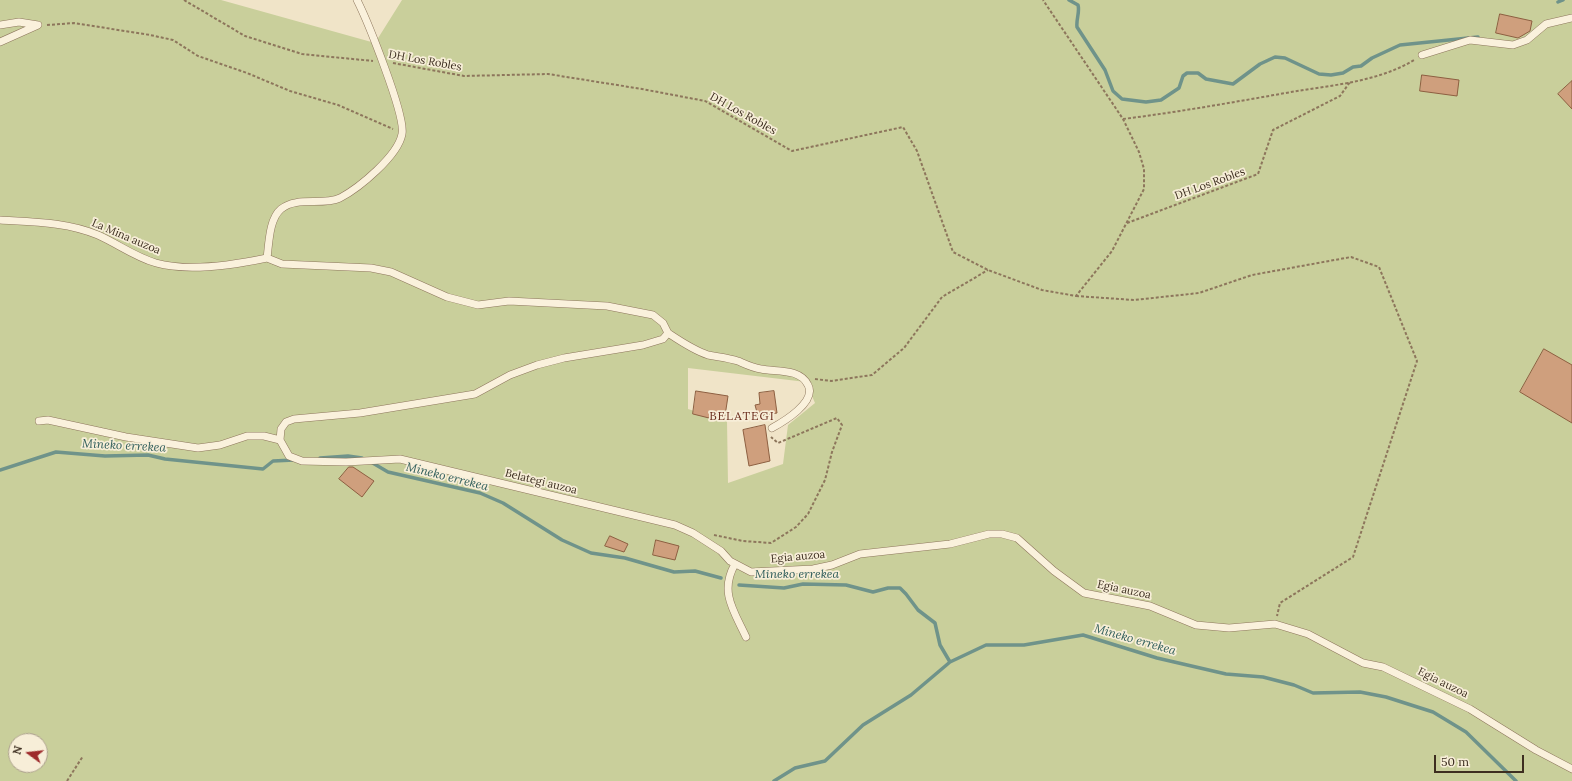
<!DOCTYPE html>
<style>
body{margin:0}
#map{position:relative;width:1572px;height:781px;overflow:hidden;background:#f0e4c8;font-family:Lora,serif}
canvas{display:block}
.north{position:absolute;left:8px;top:733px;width:40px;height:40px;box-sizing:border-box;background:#f7eed8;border:1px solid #ada18e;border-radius:50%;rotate:285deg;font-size:11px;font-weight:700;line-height:16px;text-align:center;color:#3d2e20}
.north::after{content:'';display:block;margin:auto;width:14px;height:18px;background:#9e2a2b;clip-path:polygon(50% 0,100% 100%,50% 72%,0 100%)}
.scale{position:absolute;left:1434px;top:755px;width:90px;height:18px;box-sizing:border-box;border:2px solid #3d2e20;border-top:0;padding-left:5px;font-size:12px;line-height:14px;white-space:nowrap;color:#3d2e20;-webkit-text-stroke:3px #f7eed8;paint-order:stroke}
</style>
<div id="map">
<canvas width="1572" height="781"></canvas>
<div class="north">N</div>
<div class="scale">50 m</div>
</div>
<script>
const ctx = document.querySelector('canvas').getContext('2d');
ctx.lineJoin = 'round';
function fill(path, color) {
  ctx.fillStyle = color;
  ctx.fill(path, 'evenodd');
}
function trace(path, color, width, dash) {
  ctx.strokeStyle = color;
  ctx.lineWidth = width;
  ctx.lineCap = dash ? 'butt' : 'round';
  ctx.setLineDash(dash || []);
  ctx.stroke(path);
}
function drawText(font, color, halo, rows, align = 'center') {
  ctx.font = font + ' Lora,serif';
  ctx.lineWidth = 3.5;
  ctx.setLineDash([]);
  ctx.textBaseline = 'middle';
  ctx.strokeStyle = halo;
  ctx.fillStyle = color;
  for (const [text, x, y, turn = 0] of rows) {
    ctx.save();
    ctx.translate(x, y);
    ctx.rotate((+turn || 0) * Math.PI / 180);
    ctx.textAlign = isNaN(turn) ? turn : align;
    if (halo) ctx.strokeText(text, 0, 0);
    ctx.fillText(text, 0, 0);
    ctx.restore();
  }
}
const green = new Path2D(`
 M0 0H221L375 43 402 0H1572V781H0ZM688 368 806 382 815 403 788 425 783 464 728 483 727 421 688 409ZM16 741H40V765H16Z`);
const stream = new Path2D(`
 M1069 0 1078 5C1080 12 1076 19 1077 27L1105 70 1113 91 1122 99 1146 102 1161 100 1179 88 1183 76 1187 73H1198L1206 79 1233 84 1260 64 1275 57 1285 58 1319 74 1331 75 1343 73 1353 67 1361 66 1372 58 1400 45 1478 37
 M1558 2 1563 0
 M320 458 348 456 362 458
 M371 462 388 472 480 493 503 503 562 540 591 553 625 558 674 572 695 571 721 578
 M0 470 56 452 105 456 148 455 165 459 263 469 273 461 294 460
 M739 585 784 588 803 584 846 585 873 592 888 588H900L906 594 918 610 935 623 940 645 950 662
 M774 781 795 768 825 761 863 725 911 695 950 662 986 645H1024L1083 635 1157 658 1226 674 1263 677 1294 685 1313 693 1360 692 1386 697 1433 712 1466 732 1516 781`);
const building = new Path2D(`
 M1500 14 1532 21 1530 31 1518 38 1496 33Z
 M1422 75 1459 80 1457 96 1420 91Z
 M1572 81V109L1558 94Z
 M1544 349 1572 365V423L1520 392Z
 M696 391 728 396 725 416 714 413 713 419 693 414Z
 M774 391 777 413 758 416 755 405 760 404 759 393Z
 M765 425 770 461 749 466 743 430Z
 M349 467H353L374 481 362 497 339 479Z
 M610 536 628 544 624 552 605 546Z
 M656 540 679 546 675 560 653 555Z`);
const path = new Path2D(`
 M184 0 245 36 302 54 373 61
 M47 25 74 23 150 35 173 40 198 56 247 73 290 91 338 105 393 129
 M393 63 464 76 548 74 642 89 705 101 792 151 903 127 917 151 953 252 988 270 1042 290 1076 296 1112 251 1144 189V169L1139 152 1123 119 1043 0
 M1123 119C1179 112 1235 102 1291 92 1332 85 1378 82 1414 60
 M1127 223 1258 174 1273 130 1340 96 1350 82
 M1076 296 1134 300 1199 293 1252 275 1351 257 1379 267 1417 361 1353 557 1280 603 1277 616
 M815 379 831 381 872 375 904 348 942 297 988 270
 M714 535 743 541 771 543 796 527 808 514 825 480 832 452 842 425 837 418 778 443 771 437
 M67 781 83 756`);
const lane = new Path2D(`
 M0 25 19 22 38 25 0 42
 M1422 55 1470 40 1513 45 1527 40 1546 24 1572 18
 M0 220C34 222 67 222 98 235 118 244 135 257 156 263 188 272 234 265 267 258
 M267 258 282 264 371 268 391 272 447 297 478 305 509 301 607 306 653 315 663 323 668 333 663 339 643 345 564 358 537 365 510 375 475 394 360 413 294 419 286 422 281 429 280 440 289 456 302 461 346 462 400 459 675 525 693 533 721 551 730 561 751 572 813 569 832 565 860 554 950 544 989 534H1002L1017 538 1054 571 1084 593 1150 606 1196 625 1229 628 1275 624 1308 634 1363 663 1383 667 1470 709 1536 750 1572 769
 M267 258C269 244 269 219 281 209 297 196 322 206 340 198 359 188 398 156 402 134 406 116 367 20 357 0
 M668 333C680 341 693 350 708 355 718 357 728 358 738 361 745 364 753 368 761 369 776 372 800 368 808 385 817 402 783 422 772 428
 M39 421 48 420 126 437 198 448 220 445 247 436H264L280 440
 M735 564C719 592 734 611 746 637`);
const streetNames = [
 ["DH Los Robles",425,61,10],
 ["DH Los Robles",743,114,29],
 ["DH Los Robles",1210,184,-20],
 ["La Mina auzoa",126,237,23],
 ["Belategi auzoa",541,482,14],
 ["Egia auzoa",798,557,-5],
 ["Egia auzoa",1124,590,12],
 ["Egia auzoa",1443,683,26]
];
const neighbourhoodNames = [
 ["BELATEGI",742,417]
];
const waterNames = [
 ["Mineko errekea",124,446,3],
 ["Mineko errekea",447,477,14],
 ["Mineko errekea",797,575],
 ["Mineko errekea",1135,640,16]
];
fill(green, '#c9cf9b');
trace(stream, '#6f938a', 3.5);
fill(building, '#cf9f7d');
trace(building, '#8d5f41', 1);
trace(lane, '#8d765c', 8);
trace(path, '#8d765c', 2, [3, 2]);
trace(lane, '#faf1dc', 7);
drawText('11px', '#3d2e20', '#f7eed8', streetNames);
ctx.letterSpacing = '1px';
drawText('12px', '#6b2e1e', '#f7eed8', neighbourhoodNames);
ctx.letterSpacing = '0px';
drawText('italic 12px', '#2f5d5a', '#f7eed8', waterNames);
</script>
